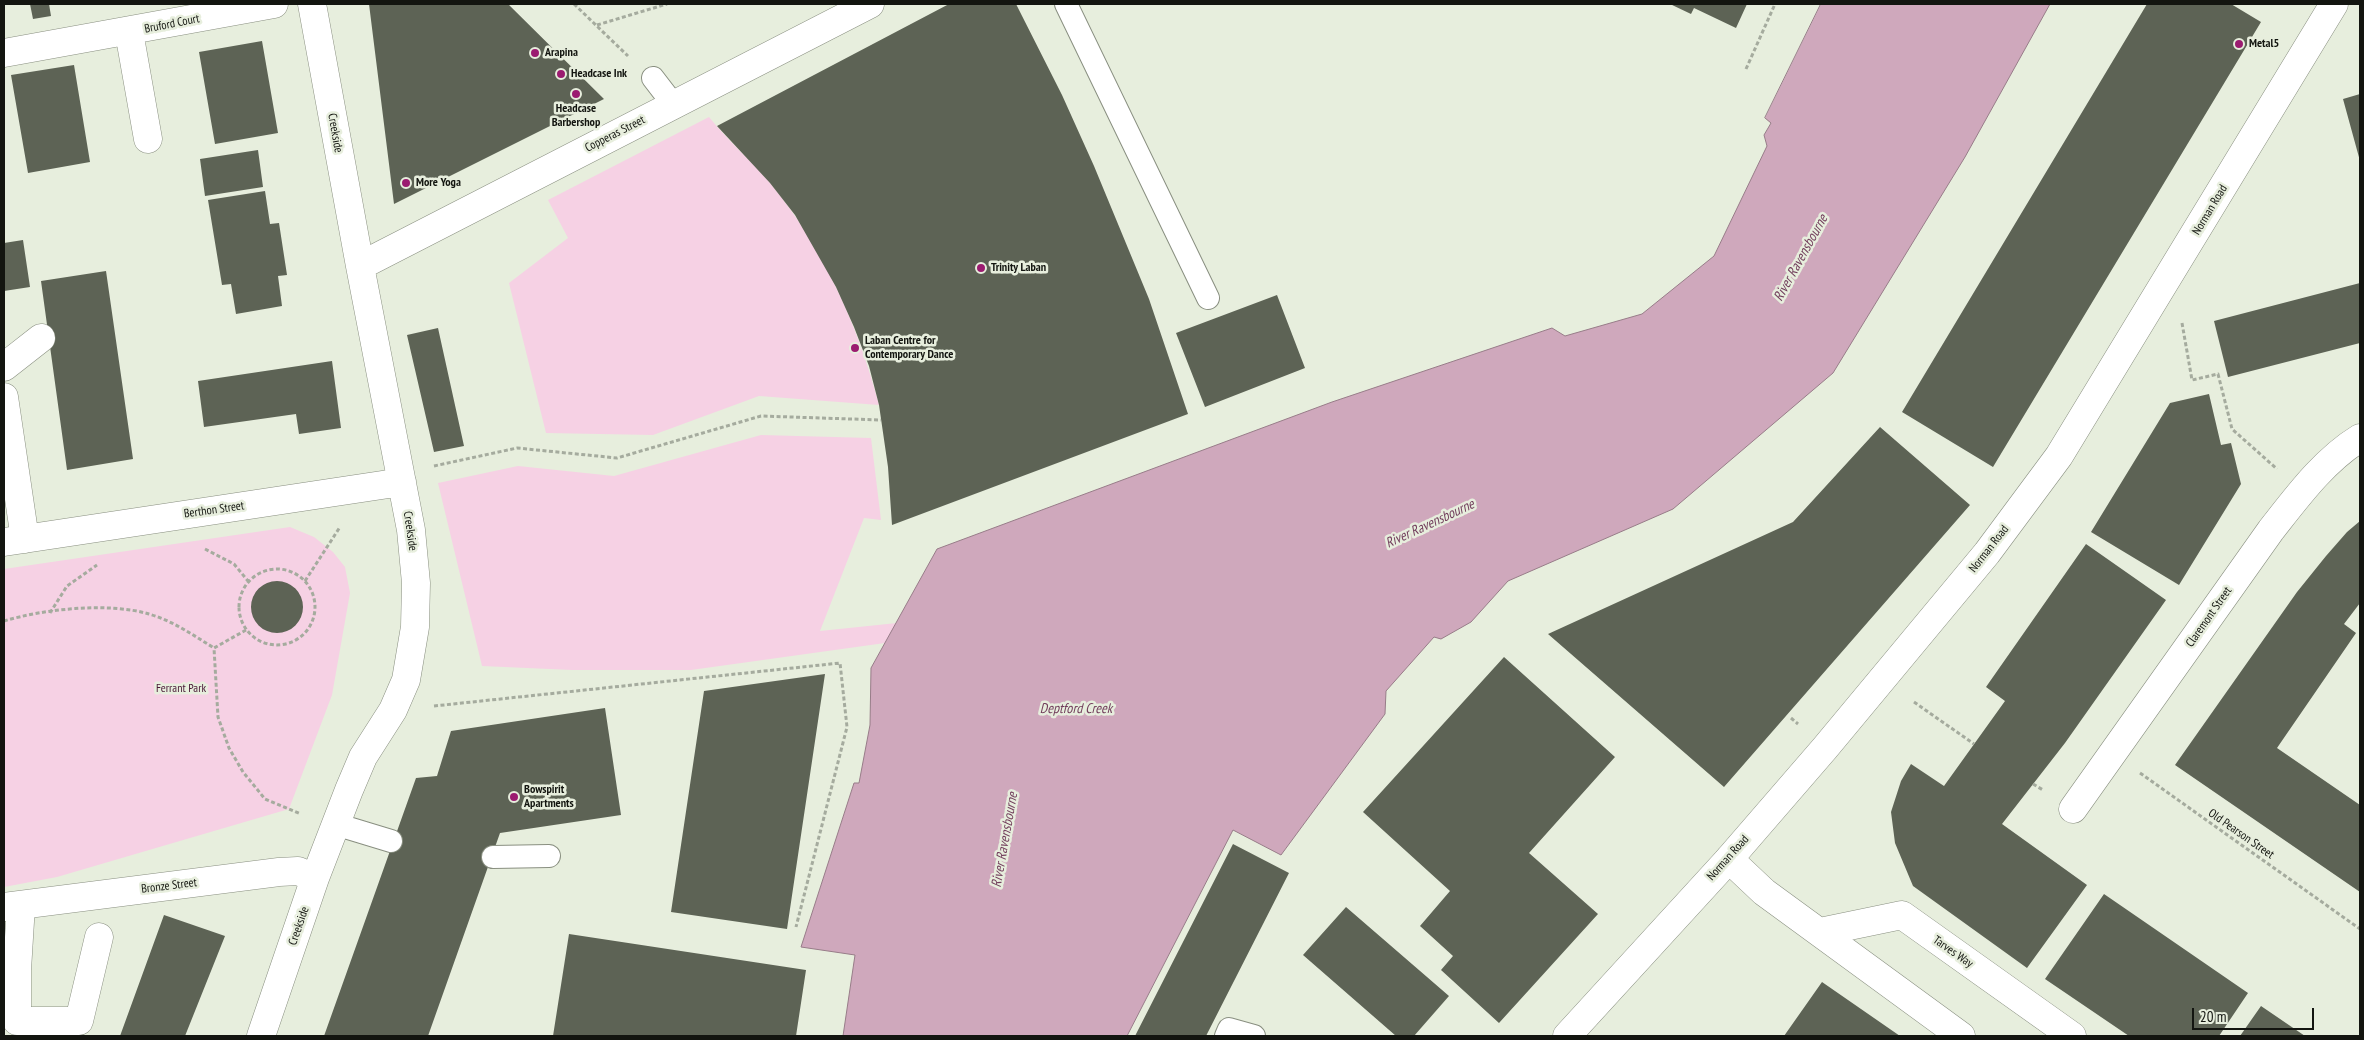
<!DOCTYPE html>
<style>
body{margin:0}
#map{position:relative;width:2364px;height:1040px;overflow:hidden;background:#e7eedd;font-family:"PT Sans Narrow",sans-serif}
canvas{display:block}
.frame{position:absolute;inset:0;border:5px solid #131510;pointer-events:none}
.scale{position:absolute;left:2192px;top:1008px;width:122px;height:22px;box-sizing:border-box;border:2px solid #131510;border-top:0;padding-left:6px;font-size:15px;line-height:18px;white-space:nowrap;color:#131510;-webkit-text-stroke:4px #e7eedd;paint-order:stroke}
</style>
<div id="map">
<canvas width="2364" height="1040"></canvas>
<div class="frame"></div>
<div class="scale">20 m</div>
</div>
<script>
const ctx = document.querySelector('canvas').getContext('2d');
ctx.lineJoin = 'round';
function fill(path, color) {
  ctx.fillStyle = color;
  ctx.fill(path, 'evenodd');
}
function trace(path, color, width, dash) {
  ctx.strokeStyle = color;
  ctx.lineWidth = width;
  ctx.lineCap = dash ? 'butt' : 'round';
  ctx.setLineDash(dash || []);
  ctx.stroke(path);
}
function drawText(font, color, halo, rows, align = 'center') {
  ctx.font = font + ' "PT Sans Narrow",sans-serif';
  ctx.lineWidth = 5;
  ctx.setLineDash([]);
  ctx.textBaseline = 'middle';
  ctx.strokeStyle = halo;
  ctx.fillStyle = color;
  for (const [text, x, y, turn = 0] of rows) {
    ctx.save();
    ctx.translate(x, y);
    ctx.rotate((+turn || 0) * Math.PI / 180);
    ctx.textAlign = isNaN(turn) ? turn : align;
    if (halo) ctx.strokeText(text, 0, 0);
    ctx.fillText(text, 0, 0);
    ctx.restore();
  }
}
const green = new Path2D(`
 M709 117C728 141 752 161 771 184 823 248 858 325 879 405L759 396 653 435 546 433 509 283 568 238 548 200Z
 M761 435 871 438 881 520 864 518 820 631 897 623 885 643 691 670H572L482 666 438 483 518 466 614 476Z
 M290 527 314 537 333 552 345 567 350 593 332 695 289 809 57 877 4 887V569Z`);
const water = new Path2D(`
 M1821 4H2050L1965 157 1833 373 1673 509 1508 581 1471 622 1441 639 1434 637 1386 691 1385 714 1281 855 1233 830 1127 1036H843L855 955 801 947 854 783H859L870 725 871 668 937 549 1332 402 1552 328 1565 336 1642 314 1714 256 1767 146 1764 135 1771 123 1765 118Z`);
const building = new Path2D(`
 M30 4H49L51 16 33 19Z
 M369 4H508L604 99 394 204Z
 M949 4H1016L1062 95 1094 166 1149 299 1188 414 892 525 888 467 879 405 869 366 854 327 836 287 795 215 770 183 717 126Z
 M1670 4H1747L1736 28 1694 8 1691 14Z
 M2147 4H2231L2261 22 1993 467 1902 412Z
 M262 41 278 133 215 144 199 52Z
 M74 65 90 162 28 173 11 75Z
 M2360 94V161L2343 99Z
 M258 150 263 187 205 196 200 159Z
 M265 191 270 224 279 223 287 275 278 276 282 306 236 314 231 284 222 285 208 200Z
 M23 240 30 287 4 291V243Z
 M106 271 133 459 67 470 41 281Z
 M2360 283V343L2228 377 2214 321Z
 M1277 295 1305 368 1205 407 1176 333Z
 M438 328 464 446 434 452 407 335Z
 M332 361 341 428 299 434 296 414 204 427 198 381Z
 M2209 394 2221 445 2231 443 2241 484 2179 585 2091 532 2170 403Z
 M1880 427 1970 505 1724 787 1548 634 1793 522Z
 M2360 521V603L2344 624 2356 633 2277 748 2360 805V892L2175 765 2297 592 2326 556 2347 532Z
 M2086 544 2166 600 2065 743 2002 824 2087 885 2027 968 1913 886 1895 843 1891 812 1901 781 1911 764 1944 786 2005 701 1986 687Z
 M251 607a26 26 0 1 1 52 0a26 26 0 1 1-52 0Z
 M1504 657 1615 757 1529 853 1598 914 1499 1023 1441 970 1453 956 1420 926 1450 891 1363 812Z
 M825 674 787 929 671 912 704 691Z
 M605 708 621 815 500 833 428 1036H324L416 778 437 776 451 731Z
 M1233 844 1289 873 1206 1036H1135Z
 M2104 894 2248 993 2219 1036H2129L2045 979Z
 M1346 907 1449 996 1414 1036H1396L1303 955Z
 M164 915 225 936 185 1036H120Z
 M569 934 806 970 796 1036H553Z
 M1822 982 1900 1036H1784Z
 M2261 1006 2305 1036H2240Z`);
const path = new Path2D(`
 M574 4 628 56
 M597 25 667 4
 M1746 69 1775 4
 M2182 323 2192 380 2218 374 2232 429 2277 469
 M434 466 517 448 617 458 761 416 881 420
 M205 549 234 564 248 581
 M239 607a38 38 0 1 1 76 0a38 38 0 1 1-76 0Z
 M305 581 340 527
 M50 613 67 586 97 565
 M4 621C44 609 108 602 149 614 173 621 193 635 214 648
 M246 630 214 648 218 717 229 748 243 772 265 799 301 814
 M1914 702 1974 744
 M434 706 840 663 847 727 796 927
 M1791 718 1798 724
 M2140 773 2360 929
 M2033 784 2043 790`);
const lane = new Path2D(`
 M1066 4 1208 298
 M653 78 673 104
 M335 824 391 841
 M493 857 549 856
 M1226 1036 1229 1029 1254 1036`);
const street = new Path2D(`
 M129 32 148 139
 M4 53 274 4
 M360 266 870 4
 M4 367 41 338
 M4 397 25 539
 M4 542 402 482
 M2073 809 2271 530C2297 497 2324 460 2360 438
 M1729 859 1764 892 1961 1036
 M4 907 279 872 298 871 315 878
 M1820 932 1902 915 2072 1036
 M17 970V1021H79L99 937
 M4 971 17 970 21 905
 M261 1036 315 878 349 790 363 757 393 710 406 680 415 627 416 583 411 530 360 266 312 4`);
const secondary = new Path2D(`
 M1567 1036 1729 859 1825 748 1987 553 2059 456 2334 4`);
const markers = [
 [2239,44,5,"#9b1b70"],
 [535,53,5,"#9b1b70"],
 [561,74,5,"#9b1b70"],
 [576,94,5,"#9b1b70"],
 [406,183,5,"#9b1b70"],
 [981,268,5,"#9b1b70"],
 [855,348,5,"#9b1b70"],
 [514,797,5,"#9b1b70"]
];
const streetNames = [
 ["Bruford Court",172,24,-11],
 ["Creekside",335,133,80],
 ["Copperas Street",615,134,-27],
 ["Norman Road",2210,210,-59],
 ["Berthon Street",214,510,-8],
 ["Creekside",410,531,82],
 ["Norman Road",1989,549,-52],
 ["Claremont Street",2209,617,-55],
 ["Old Pearson Street",2241,834,35],
 ["Norman Road",1728,858,-48],
 ["Bronze Street",169,886,-7],
 ["Creekside",299,926,-71],
 ["Tarves Way",1953,952,35]
];
const poiNames = [
 ["Metal5",2249,44],
 ["Arapina",545,53],
 ["Headcase Ink",571,74],
 ["Headcase",576,109,"center"],
 ["Barbershop",576,123,"center"],
 ["More Yoga",416,183],
 ["Trinity Laban",991,268],
 ["Laban Centre for",865,341],
 ["Contemporary Dance",865,355],
 ["Bowspirit",524,790],
 ["Apartments",524,804]
];
const parkNames = [
 ["Ferrant Park",181,689]
];
const waterNames = [
 ["River Ravensbourne",1801,258,-61],
 ["River Ravensbourne",1430,524,-25],
 ["Deptford Creek",1076,709],
 ["River Ravensbourne",1005,840,-80]
];
fill(green, '#f6d1e4');
fill(water, '#cfa8bc');
trace(water, '#977c88', 1);
fill(building, '#5d6355');
trace(lane, '#898f80', 24);
trace(street, '#898f80', 29);
trace(secondary, '#898f80', 29);
trace(path, '#a5ab9e', 3, [4, 2.5]);
trace(lane, '#fff', 22);
trace(street, '#fff', 28);
trace(secondary, '#fff', 28);
for (const [x, y, r, color] of markers) {
  const dot = new Path2D();
  dot.arc(x, y, r, 0, 2 * Math.PI);
  ctx.fillStyle = color;
  ctx.fill(dot);
  trace(dot, '#e7eedd', 2);
}
drawText('12px', '#131510', '#e7eedd', streetNames);
drawText('bold 12px', '#131510', '#e7eedd', poiNames, 'left');
drawText('12px', '#481836', '#e7eedd', parkNames);
drawText('italic 14px', '#723e5c', '#e7eedd', waterNames);
</script>
